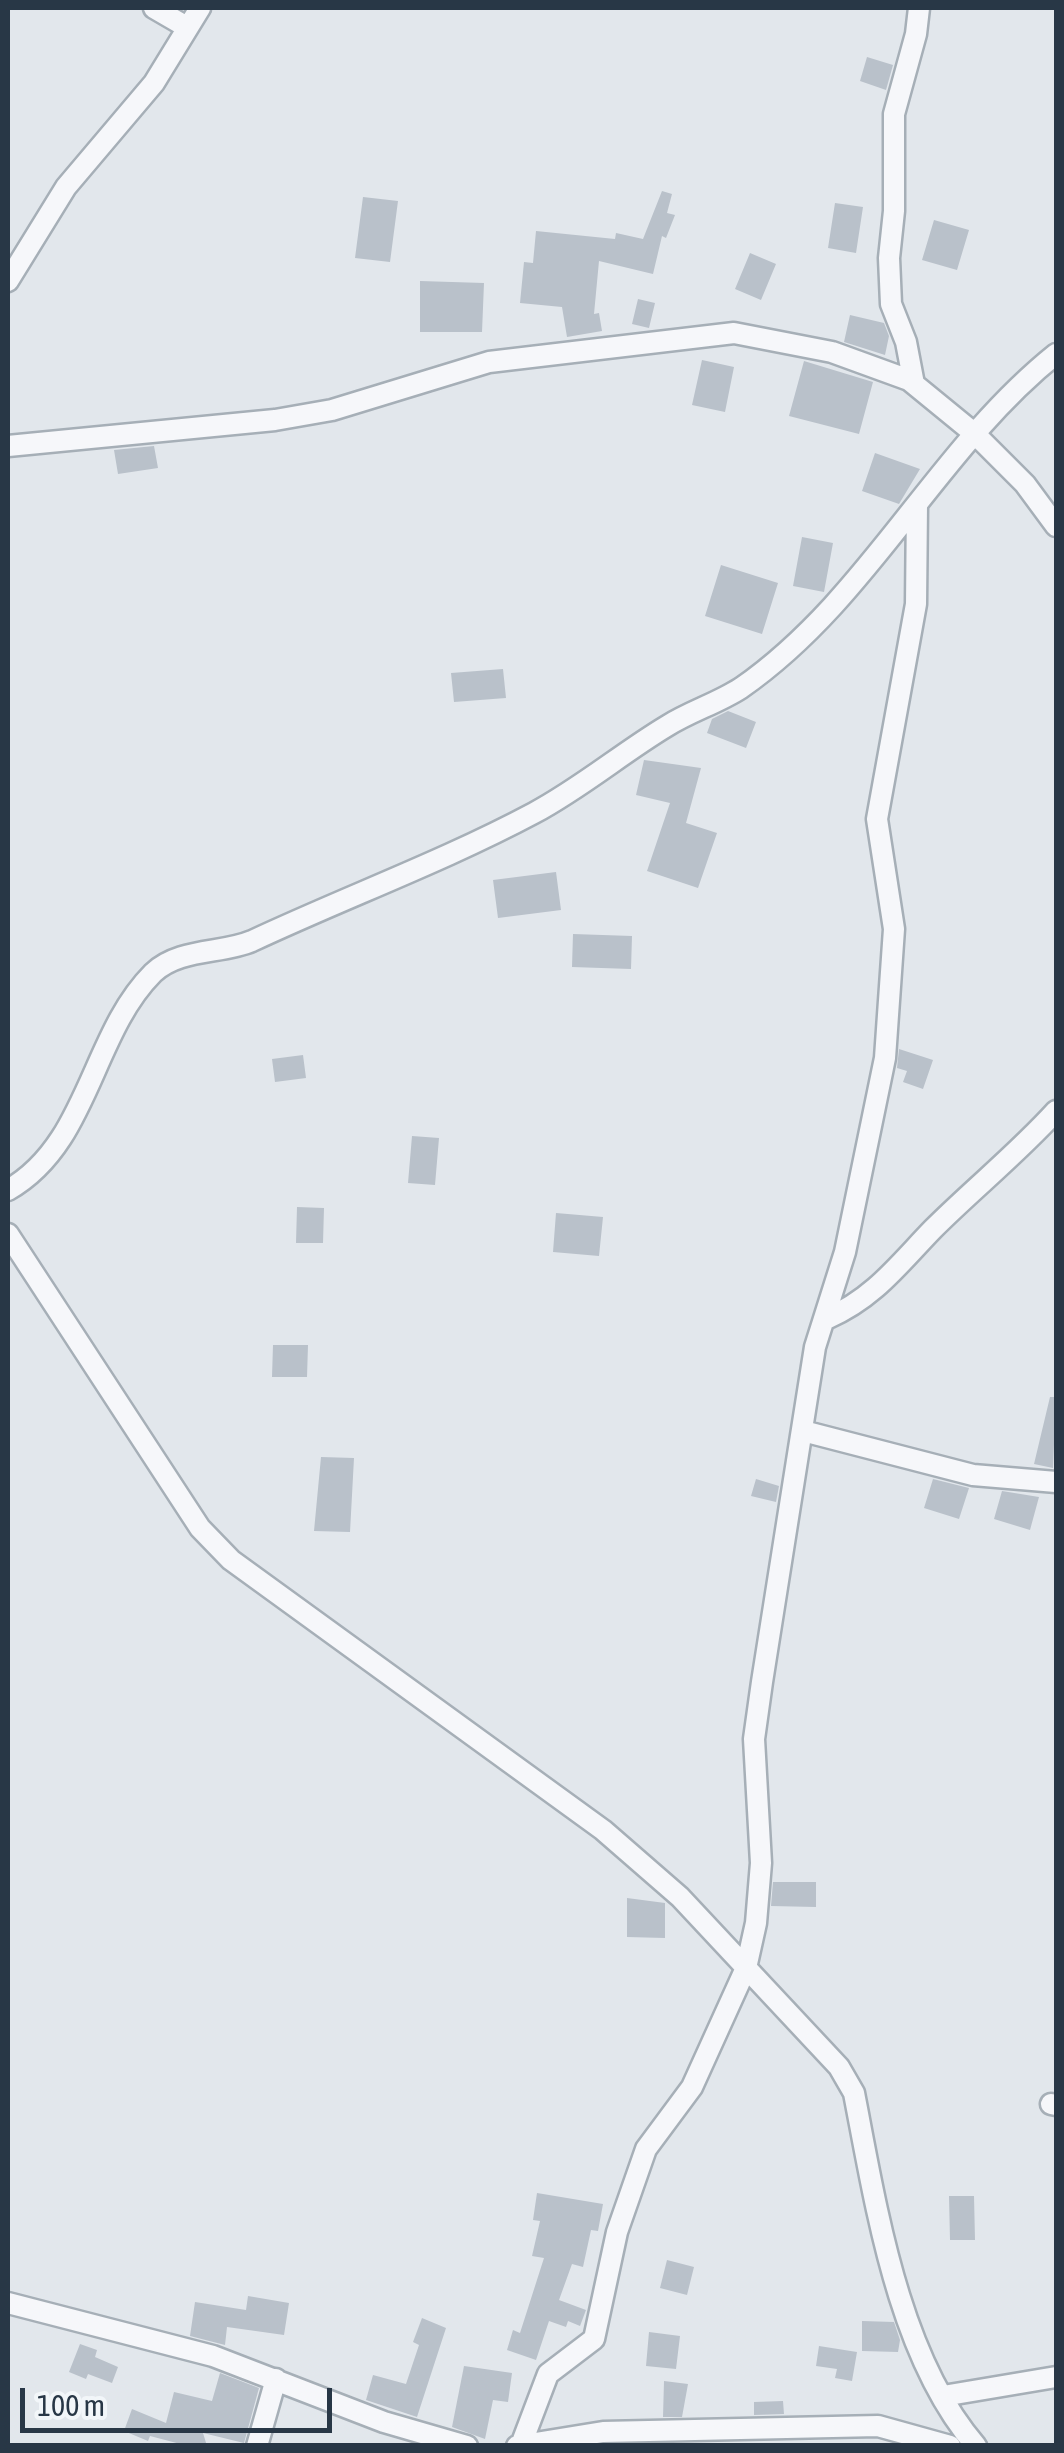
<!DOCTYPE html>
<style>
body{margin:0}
#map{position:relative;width:1064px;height:2453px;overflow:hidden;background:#e2e7ec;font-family:"Asap Condensed",sans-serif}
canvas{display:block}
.frame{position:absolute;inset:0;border:10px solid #283746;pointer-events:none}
.scale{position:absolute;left:20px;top:2388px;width:312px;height:45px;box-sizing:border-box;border:5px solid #283746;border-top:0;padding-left:12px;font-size:30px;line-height:35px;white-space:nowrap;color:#283746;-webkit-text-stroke:8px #f2f6f9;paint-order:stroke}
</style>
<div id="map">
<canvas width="1064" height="2453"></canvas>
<div class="frame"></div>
<div class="scale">100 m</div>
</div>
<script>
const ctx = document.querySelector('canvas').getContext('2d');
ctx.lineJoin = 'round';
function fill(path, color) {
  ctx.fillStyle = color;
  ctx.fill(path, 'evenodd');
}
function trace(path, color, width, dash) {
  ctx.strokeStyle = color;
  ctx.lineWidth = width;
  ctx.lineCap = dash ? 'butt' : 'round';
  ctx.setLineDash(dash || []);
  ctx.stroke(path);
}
const building = new Path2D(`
 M867 57 893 65 886 90 860 81Z
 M662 191 672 194 667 213 675 215 666 238 662 236 653 274 599 261 594 314 599 313 602 331 567 337 562 307 520 303 524 262 533 263 536 231 615 239 616 233 643 239Z
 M363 197 398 201 390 262 355 258Z
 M835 203 863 207 856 253 828 248Z
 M934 220 969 230 957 270 922 260Z
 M750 253 776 264 761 300 735 289Z
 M420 281 484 283 482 332H420Z
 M638 299 655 303 649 328 632 324Z
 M850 315 884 323 889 336 885 355 844 342Z
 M702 360 734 367 725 412 692 405Z
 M804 361 873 382 859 434 789 416Z
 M154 446 158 468 118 474 114 450Z
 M875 453 920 469 899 504 862 491Z
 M802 537 833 543 824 592 793 586Z
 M721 565 778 583 762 634 705 616Z
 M503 669 506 698 454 702 451 673Z
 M728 711 756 722 746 748 707 733 712 719Z
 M644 760 701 768 686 823 717 833 698 888 647 871 670 803 636 795Z
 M556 872 561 910 498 918 493 880Z
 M573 934 632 936 631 969 572 967Z
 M899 1049 933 1060 923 1089 903 1082 907 1071 897 1068Z
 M303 1055 306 1078 275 1082 272 1059Z
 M412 1136 439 1138 435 1185 408 1183Z
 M297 1207 324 1208 323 1243H296Z
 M556 1213 603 1217 599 1256 553 1252Z
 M273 1345H308L307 1377H272Z
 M1050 1397H1056L1053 1468 1034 1464Z
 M321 1457 354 1458 350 1532 314 1531Z
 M756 1479 779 1486 776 1502 751 1496Z
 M933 1479 969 1488 959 1519 924 1508Z
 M1002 1491 1039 1497 1030 1530 994 1519Z
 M773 1882H816V1907L771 1906Z
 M627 1898 665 1903V1938L627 1937Z
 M537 2193 603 2204 598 2231 591 2230 583 2267 572 2264 559 2300 586 2310 580 2326 568 2321 566 2327 549 2321 536 2360 507 2350 513 2330 520 2333 544 2258 532 2256 540 2221 533 2220Z
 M949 2196H974L975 2240H950Z
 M667 2260 694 2267 687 2295 660 2288Z
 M248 2296 289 2303 284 2335 227 2327 225 2345 190 2336 195 2302 246 2310Z
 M422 2318 446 2328 417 2417 366 2400 373 2375 406 2384 419 2345 413 2342Z
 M862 2321 894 2322 900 2340 898 2352 862 2351Z
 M649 2332 680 2336 676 2369 646 2366Z
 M80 2344 97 2350 95 2357 118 2367 112 2383 88 2374 86 2379 69 2372Z
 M819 2346 857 2352 852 2381 835 2378 837 2369 816 2366Z
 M464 2366 512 2373 508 2402 493 2400 485 2439 452 2427Z
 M220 2373 259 2388 244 2443 203 2433 207 2446H188L150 2436 148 2441 124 2431 132 2409 166 2423 174 2392 212 2401Z
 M664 2381 688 2384 682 2417H663Z
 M783 2401 784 2414 754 2415V2402Z`);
const street = new Path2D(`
 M154 8 185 26
 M8 281 66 187 154 83 200 8
 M914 384 906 342 891 304 889 258 894 211V114L916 34 919 8
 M8 446 275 420 332 410 489 362 734 333 832 352 909 380 975 434 1025 484 1056 526
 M8 1190C89 1144 91 1035 153 973 179 948 222 954 252 941 346 897 444 861 534 813 581 788 622 753 667 726 691 711 718 703 741 688 869 599 936 450 1056 354
 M8 1234 200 1528 231 1560 603 1830 680 1897 839 2067 854 2093C876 2206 898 2356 976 2446
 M828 1318C874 1298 899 1264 933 1229 973 1189 1018 1153 1056 1111
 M803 1431 973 1475 1056 1482
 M1051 2104 1056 2105
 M8 2303 213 2356 384 2422 467 2446
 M943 2396 1056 2377
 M521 2445 548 2374 594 2339 617 2232 646 2149 692 2087 746 1968 756 1923 761 1863 754 1739 762 1682 815 1347 845 1252 885 1058 894 929 877 819 916 604 917 505
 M257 2446 276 2379
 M517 2446 603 2432 878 2426 950 2446`);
fill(building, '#b9c1ca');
trace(street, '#a6afb7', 25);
trace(street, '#f6f7fa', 20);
</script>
